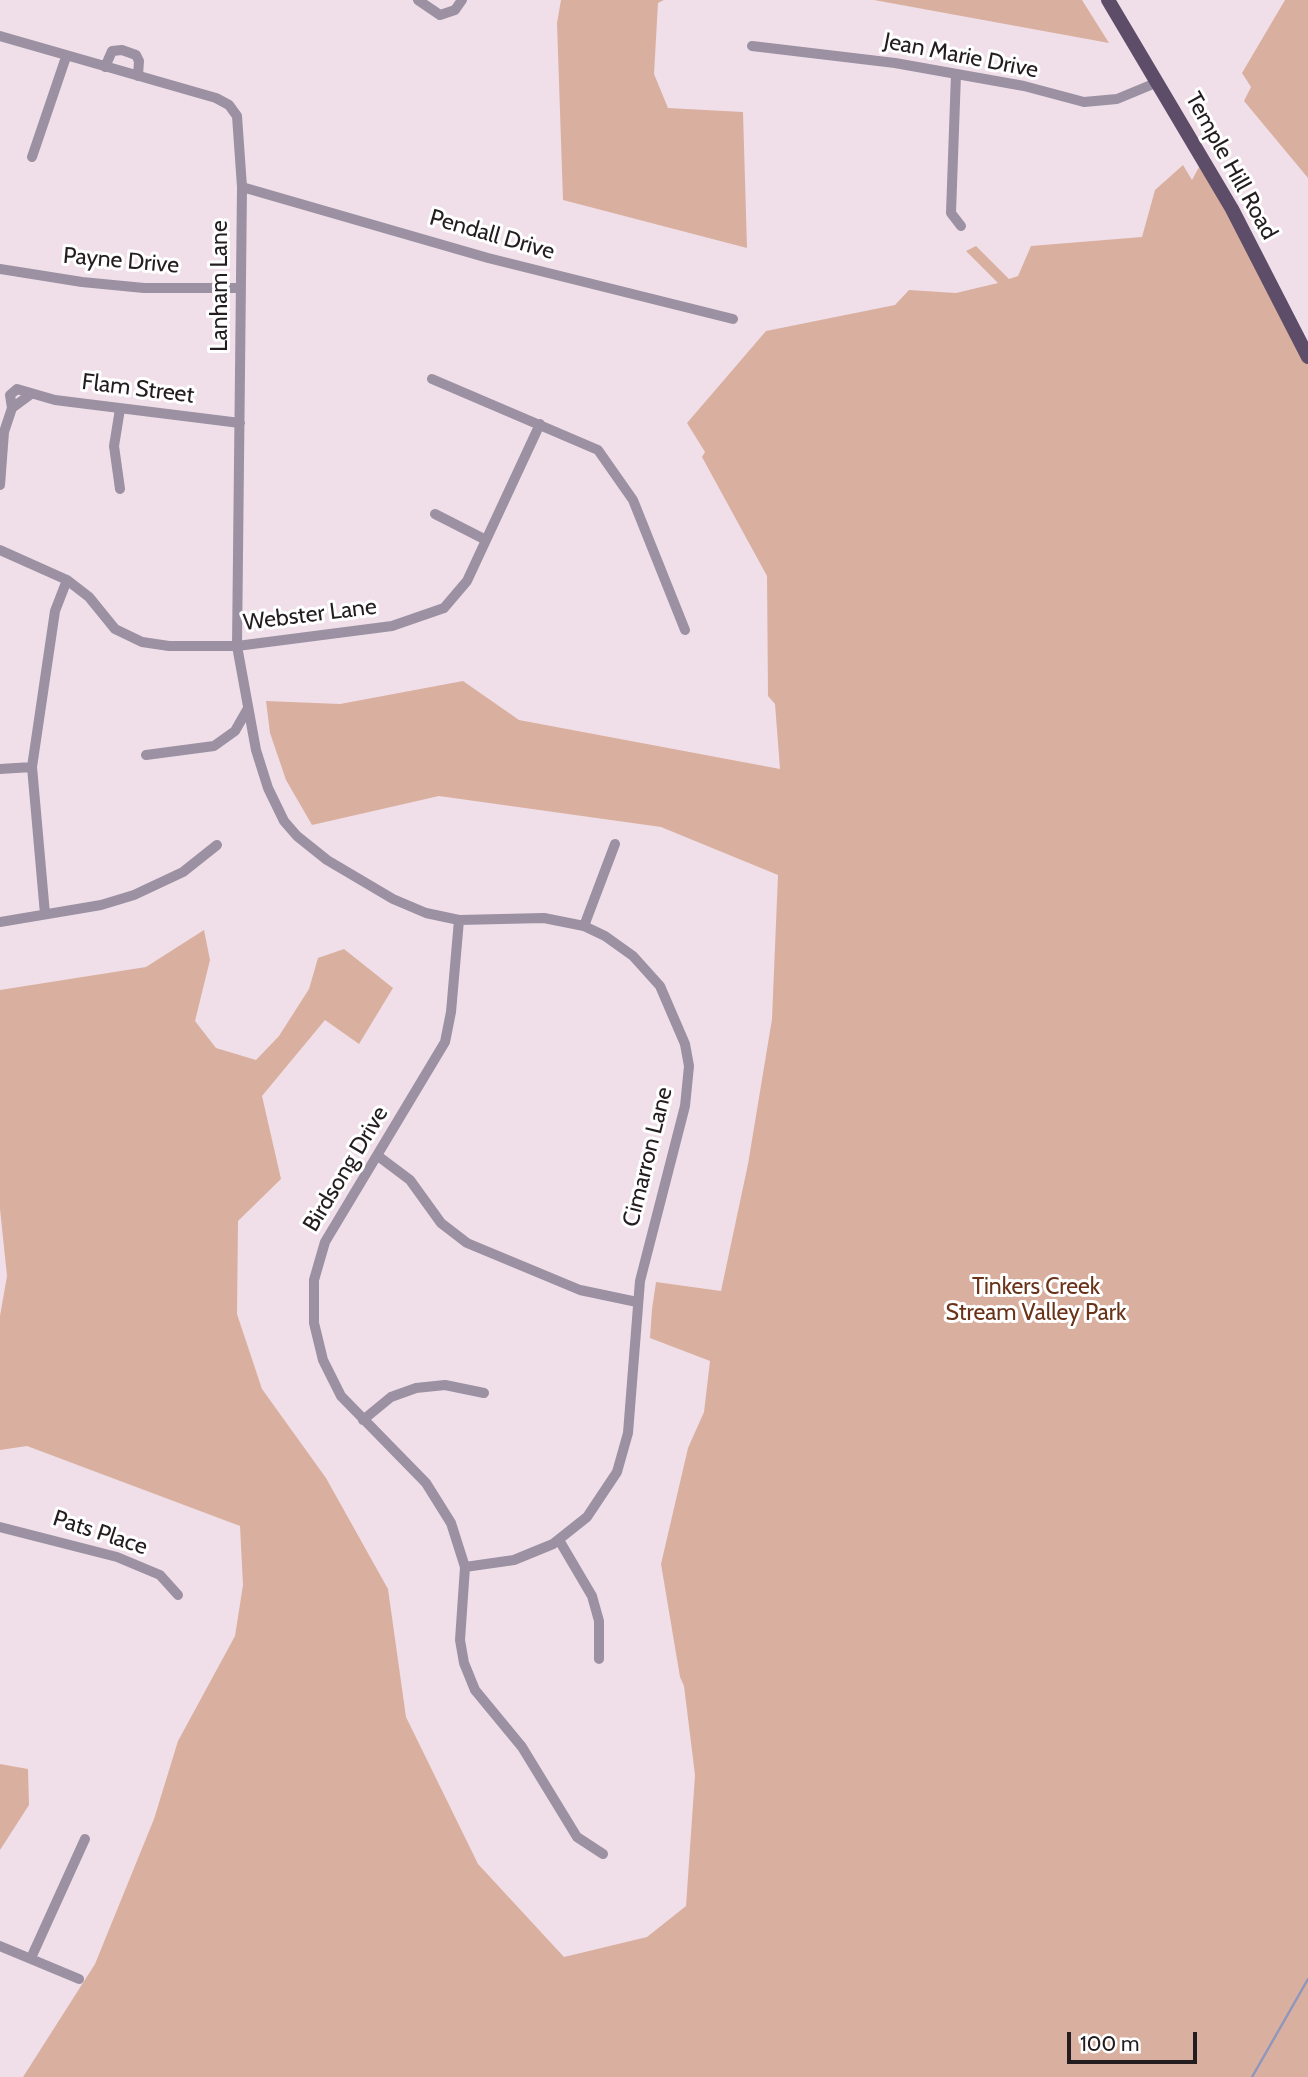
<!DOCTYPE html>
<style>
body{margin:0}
#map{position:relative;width:1308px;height:2077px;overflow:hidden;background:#f0dfe9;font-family:Cabin,sans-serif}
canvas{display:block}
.scale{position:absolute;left:1067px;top:2032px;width:130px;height:32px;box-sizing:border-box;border:4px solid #231d20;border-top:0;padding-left:9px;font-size:21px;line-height:24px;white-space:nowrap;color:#231d20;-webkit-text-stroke:5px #fff;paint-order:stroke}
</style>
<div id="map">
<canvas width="1308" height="2077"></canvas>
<div class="scale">100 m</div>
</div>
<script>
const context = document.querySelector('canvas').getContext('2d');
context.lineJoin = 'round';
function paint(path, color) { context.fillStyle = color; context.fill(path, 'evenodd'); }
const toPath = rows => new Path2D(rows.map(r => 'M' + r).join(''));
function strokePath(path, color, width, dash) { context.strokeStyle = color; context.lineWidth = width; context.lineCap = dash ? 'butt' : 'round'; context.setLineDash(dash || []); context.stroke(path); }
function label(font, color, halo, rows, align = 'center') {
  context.font = font + ' Cabin,sans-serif'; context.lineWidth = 6; context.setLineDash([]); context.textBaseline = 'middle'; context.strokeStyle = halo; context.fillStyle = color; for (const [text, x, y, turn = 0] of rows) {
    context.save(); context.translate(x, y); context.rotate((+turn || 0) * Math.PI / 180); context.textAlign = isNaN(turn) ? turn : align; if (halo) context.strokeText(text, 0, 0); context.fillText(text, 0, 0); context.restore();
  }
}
paint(toPath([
 [561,0,664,0,658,3,654,74,668,108,743,112,747,248,563,200,557,23],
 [874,0,1082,0,1109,43],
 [1285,0,1308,0,1308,178,1244,101,1251,87,1242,73],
 [1183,165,1192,180,1199,167,1223,202,1308,362,1308,2077,23,2077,95,1964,154,1819,178,1741,235,1636,243,1585,240,1526,27,1446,0,1450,0,1316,7,1276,0,1209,0,990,146,967,204,930,210,960,195,1021,216,1048,256,1060,279,1036,309,989,318,958,344,949,393,988,359,1044,325,1020,262,1096,281,1179,238,1221,237,1314,262,1389,326,1478,388,1589,406,1717,478,1864,564,1957,647,1937,686,1906,695,1775,684,1686,680,1677,661,1564,688,1448,704,1412,710,1361,650,1338,652,1309,656,1282,721,1291,748,1164,772,1019,778,875,661,827,439,796,312,825,286,780,270,733,266,701,340,704,463,681,519,720,780,769,775,704,768,696,767,576,702,457,705,452,687,423,766,331,895,305,909,290,956,293,998,283,966,251,976,246,1009,279,1018,276,1031,246,1142,237,1155,190],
 [0,1764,28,1769,29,1805,0,1850]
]), '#d9b09f');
strokePath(toPath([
 [1252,2077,1308,1979]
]), '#9196bd', 2.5);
strokePath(toPath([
 [418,0,440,15,455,10,462,0],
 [0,36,216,98,229,105,237,116,242,187,237,646,256,750,268,788,284,821,297,836,327,860,393,899,426,913,459,920,544,918,584,926,605,936,633,956,660,986,685,1044,689,1066,685,1106,640,1281,628,1433,617,1472,587,1517,553,1544,514,1560,465,1567],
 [752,46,895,63,1024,86,1084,102,1117,99,1158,82],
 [105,67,112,51,122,50,136,55,139,61,138,76],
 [956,74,951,213,961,226],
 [32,157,66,57],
 [242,187,488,258,733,319],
 [0,269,82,282,144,288,240,288],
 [432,379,598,450,633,500,685,630],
 [12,408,10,395,17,389,55,400,240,423],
 [120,409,114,446,120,489],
 [0,485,4,432,12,408,31,394],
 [435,514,486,540],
 [0,550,67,580,89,597,115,629,142,642,169,646,237,646,392,626,444,608,467,581,540,424],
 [146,755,214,746,235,731,247,710],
 [0,769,32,767],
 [45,914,32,767,55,611,67,580],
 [459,920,451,1012,445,1042,325,1242,314,1280,314,1323,323,1360,341,1396,426,1483,451,1523,465,1567,460,1640,464,1663,475,1690,522,1747,577,1837,603,1854],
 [0,922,101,905,134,895,183,872,217,845],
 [584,926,615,844],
 [378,1156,410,1180,441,1223,467,1243,580,1290,637,1302],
 [363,1420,391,1397,416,1388,445,1385,484,1393],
 [0,1527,117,1557,160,1575,178,1595],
 [559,1540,592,1596,599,1621,599,1659],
 [0,1946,79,1979],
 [31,1958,85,1839]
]), '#9b91a2', 10);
strokePath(toPath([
 [1108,0,1232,209,1308,357]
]), '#5e4d69', 14);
label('23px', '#231d20', '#fff', [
 ["Jean Marie Drive",961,56,11],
 ["Temple Hill Road",1231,166,61],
 ["Pendall Drive",492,235,16],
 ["Payne Drive",121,261,5],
 ["Lanham Lane",220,286,-90],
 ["Flam Street",138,389,7],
 ["Webster Lane",310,615,-7],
 ["Cimarron Lane",648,1157,-76],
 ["Birdsong Drive",346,1169,-59],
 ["Pats Place",100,1533,18]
]);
label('23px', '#6a3319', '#fff', [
 ["Tinkers Creek",1036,1287],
 ["Stream Valley Park",1036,1313]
]);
</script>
